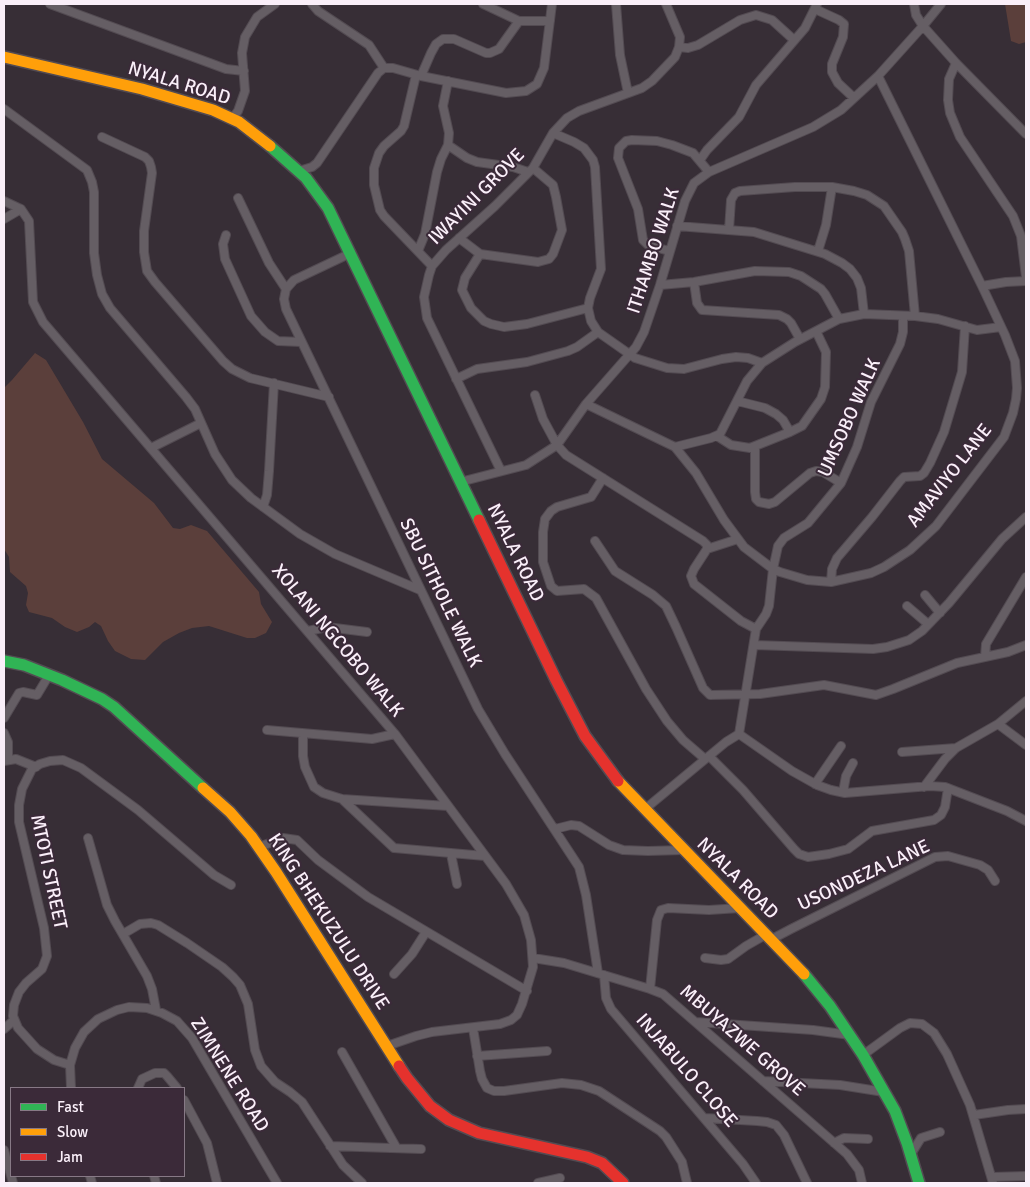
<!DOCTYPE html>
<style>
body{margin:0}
#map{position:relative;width:1030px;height:1187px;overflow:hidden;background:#372e36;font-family:Signika,sans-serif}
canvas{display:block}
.frame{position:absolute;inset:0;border:5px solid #faeff9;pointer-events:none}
.legend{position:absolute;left:10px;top:1087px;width:175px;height:90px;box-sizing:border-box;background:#3b2a39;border:1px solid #877986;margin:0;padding:6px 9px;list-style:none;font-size:15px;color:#faeff9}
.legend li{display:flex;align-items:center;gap:10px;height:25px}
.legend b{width:25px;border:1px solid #877986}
</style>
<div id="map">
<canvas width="1030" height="1187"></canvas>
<div class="frame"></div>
<ul class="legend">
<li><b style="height:6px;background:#30b455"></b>Fast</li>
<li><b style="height:6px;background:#ff9f0a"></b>Slow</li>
<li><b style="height:6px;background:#e5322d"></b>Jam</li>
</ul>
</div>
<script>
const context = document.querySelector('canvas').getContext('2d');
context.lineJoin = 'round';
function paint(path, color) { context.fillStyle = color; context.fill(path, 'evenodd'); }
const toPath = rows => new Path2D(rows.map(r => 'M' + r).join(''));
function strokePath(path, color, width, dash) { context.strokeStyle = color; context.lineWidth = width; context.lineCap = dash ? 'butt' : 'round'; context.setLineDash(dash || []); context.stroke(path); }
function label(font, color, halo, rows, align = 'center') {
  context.font = font + ' Signika,sans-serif'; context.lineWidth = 4; context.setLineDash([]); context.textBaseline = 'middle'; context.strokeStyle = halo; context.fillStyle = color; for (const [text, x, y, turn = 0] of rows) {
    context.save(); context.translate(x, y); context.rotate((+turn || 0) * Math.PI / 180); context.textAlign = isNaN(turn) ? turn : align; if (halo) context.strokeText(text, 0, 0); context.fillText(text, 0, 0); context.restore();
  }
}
paint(toPath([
 [1005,4,1026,4,1026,42,1019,44,1011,41],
 [35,353,46,360,83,422,102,459,154,503,173,528,180,529,191,525,207,531,259,592,261,604,272,622,266,633,255,638,247,638,209,626,192,628,179,633,163,642,145,660,131,659,115,651,108,641,101,626,95,622,89,627,77,632,65,627,52,618,29,612,26,605,28,593,26,586,10,572,9,557,4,549,4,388,12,380]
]), '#5b3f3b');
const street = toPath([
 [50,4,226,69,244,71],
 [312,4,318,11,369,45,384,68],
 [483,4,519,21,550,21],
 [616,4,620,55,628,93],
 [914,4,916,15,923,26,956,63,1026,134],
 [815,9,839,20,844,24,843,37,832,64,832,72,838,83,854,98],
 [679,47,688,48,698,45,740,20,756,15,772,20,794,40],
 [956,63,949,79,948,100,950,113,960,137,1013,216,1021,236,1026,277],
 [384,68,393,68,421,76,506,93,526,91,537,84,544,68,552,4],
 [416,75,404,126,401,131,384,146,379,153,374,168,374,185,380,210,384,216,432,266],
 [421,76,431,53,436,44,443,39,454,39,486,53,490,53,499,49,519,21],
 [4,109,87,170,92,182,94,192,94,253,97,275,102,294,110,308,186,397,195,409,215,454,232,480,251,498,300,534,335,554,420,590],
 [232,119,238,111,245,91,242,53,245,37,257,17,275,4],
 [553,133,574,142,584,148,593,160,595,167,601,269,590,298,588,308,591,321,598,332,635,358,667,368,684,369,722,359,736,357,748,358,762,363],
 [102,137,145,157,149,161,151,167,152,173,144,231,144,252,147,271,155,282,223,361,232,369,250,378,329,397],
 [448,145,467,158,477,162,513,167,528,172],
 [700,160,707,150,739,117,756,85,805,28,817,4],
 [299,171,312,167,317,163,378,73,384,68],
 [238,198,269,263,286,289],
 [4,201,21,209,29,221,33,302,43,322,395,734,506,884,524,915,531,940,533,967,522,1004,517,1015,511,1020,500,1024,432,1032,416,1036,387,1046],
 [4,219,21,209],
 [677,226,754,232,825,254,842,263,850,269,857,278,861,288,864,314],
 [729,230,731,200,735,193,740,191,795,187,832,187,854,191,867,195,884,206,902,232,905,239,909,251,915,316],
 [226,235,223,244,225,259,251,316,265,332,278,341,301,342],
 [459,238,480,254,538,262,549,259,553,254,562,230,556,197,553,185,533,168],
 [418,251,425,234,437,172,441,159,448,145,449,133,443,106,448,81],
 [669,251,648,245,643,240,638,209,618,158,619,148,626,141,632,140,657,141,672,145,693,153,709,172],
 [818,251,826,225,832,187],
 [351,253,294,280,286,289,284,299,286,309,478,709,505,754,579,867,586,895,598,973],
 [480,254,465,278,462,290,471,308,484,321,491,324,504,327,527,324,588,308],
 [694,282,697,303,702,310,779,315,787,319,791,323,800,339],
 [660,285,694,282,755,271,789,272,801,276,821,289,825,294,839,319],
 [982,286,1006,282,1026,281],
 [456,379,477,369,527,362,568,351,577,347,598,332],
 [535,395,543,419,557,445,566,455,703,541,707,545,707,549,694,569,691,576,694,584,741,621,756,629],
 [737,401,765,408,776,414,783,420,790,432],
 [586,404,675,447,696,473,724,520,744,547,773,569,780,572,807,580,831,582,871,573,884,567,910,550,936,526,1004,437,1013,413,1016,399,1017,388,1015,361,1005,335,982,286,878,76],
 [717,436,731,445,750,448,790,432,802,426,821,399,825,387,826,352,816,331],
 [675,447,711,438,720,434,747,381,762,363,795,342,839,319,864,314,915,316,938,319,977,330,1001,327],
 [755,447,755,492,756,499,759,502,769,504,775,502,810,473,816,471,823,472,841,483],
 [151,448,201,423],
 [501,471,427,318,424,297,429,275,432,266,446,250,495,206,533,168,553,133,567,118,579,111,642,88,652,81,675,57,679,47,680,37,666,4],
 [603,478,591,497,557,507,551,511,545,519,543,532,543,562,551,586,557,591,584,589,596,598,646,689,667,721,683,740,705,759],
 [460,482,526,465,557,445,586,404,636,347,644,332,660,285,685,201,694,183,709,172,813,127,841,110,878,76,923,26,941,4],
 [263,507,267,495,269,471,274,383],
 [595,541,615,571,653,595,666,606,676,627,703,688,710,695,760,694,824,685,876,695,893,689,957,663,1008,652,1026,645],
 [707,549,738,539],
 [831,582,832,569,837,558,872,517,900,481,904,477,920,476,924,473,930,463,944,432,962,372,965,326],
 [925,595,940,613],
 [907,606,928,624],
 [308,631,327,627,367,632],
 [754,645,873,649,887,647,909,640,922,631,949,603,1002,539,1026,517],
 [985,657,986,644,1026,577],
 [4,718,19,693,23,692,37,695,49,675],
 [998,724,1026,745],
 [267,730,372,739,395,734],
 [4,733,8,742,8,759],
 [303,734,303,756,305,767,314,787,323,793,342,799,448,806],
 [739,734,756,629,766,614,769,606,773,569,778,546,784,538,808,523,841,483,857,447,871,402,900,344,903,332,903,316],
 [739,734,792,771,817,785,831,790,845,793,930,786,945,787,1007,811,1026,821],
 [902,752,956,748],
 [709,756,743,790,794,849,799,854,808,857,829,854,848,849,872,831,934,820,941,815,945,807,948,788],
 [4,761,16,759,36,767],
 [815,784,841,746],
 [924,787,945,759,956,748,998,724,1026,701],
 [843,792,846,776,853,763],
 [342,799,394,848,485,856],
 [645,809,726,742,739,734],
 [555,829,571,825,579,826,609,845,623,850,648,851,683,850],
 [88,838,107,905,115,921,147,976,152,989,156,1010],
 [259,847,283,838,297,840,318,860,368,897,527,991],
 [451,854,457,884],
 [123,934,140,924,151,923,158,925,187,943,222,967,233,977,240,985,248,1004,255,1050,261,1066,275,1082,290,1092,302,1102,343,1165,362,1183],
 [772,939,791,929,935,857,948,856,980,865,988,870,995,881],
 [533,958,564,963,650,989,663,994,847,1154,859,1170,862,1183],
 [705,958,721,960,728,959,746,946,767,934],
 [394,974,412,954,426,932],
 [604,975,606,998,611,1009,743,1164,756,1183],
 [650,989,657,920,661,910,668,908,709,910,740,908],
 [696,1022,813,1030,850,1035],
 [473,1028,480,1071,482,1079,487,1088,494,1091,504,1091,562,1083,581,1085,599,1091,660,1131,666,1137,682,1162,687,1183],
 [4,1029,14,1020],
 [342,1052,396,1147],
 [863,1055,900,1028,910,1023,922,1024,934,1033,947,1054,970,1105,993,1183],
 [477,1056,547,1051],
 [70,1065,54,1060,37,1049,18,1028,13,1016,14,1005,19,992,26,983,42,969,47,956,44,928,19,822,19,805,22,789,32,769,40,764,50,761,63,760,81,768,138,810,214,875,231,885],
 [763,1081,840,1085,884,1092],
 [71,1088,70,1065,75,1048,84,1032,98,1019,117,1010,129,1007,147,1008,162,1013,177,1021,192,1038,277,1183],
 [138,1088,142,1079,155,1073,164,1073,167,1076,177,1088],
 [184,1100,207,1143,217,1183],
 [974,1115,1008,1110,1026,1109],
 [705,1118,757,1121,767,1122,776,1125,784,1135,807,1183],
 [834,1143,844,1138,868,1139],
 [330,1146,421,1149],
 [4,1150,13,1183],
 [911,1154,921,1138,940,1132],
 [90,1176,92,1183],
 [154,1176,156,1183],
 [992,1177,1026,1176],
 [538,1183,560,1178]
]);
const fast = toPath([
 [270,146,306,178,328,208,479,520],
 [4,661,24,665,62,680,102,699,114,707,203,788],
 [804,974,830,1006,863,1055,895,1111,907,1143,919,1183]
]);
const slow = toPath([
 [4,57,142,89,213,110,239,122,270,146],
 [618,781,804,974],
 [203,788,230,812,251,836,276,872,399,1066]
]);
const jam = toPath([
 [479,520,556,680,585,736,618,781],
 [399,1066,407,1078,430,1106,449,1120,479,1133,587,1157,602,1163,623,1183]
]);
strokePath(street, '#534b52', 10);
strokePath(fast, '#534b52', 14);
strokePath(slow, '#534b52', 14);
strokePath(jam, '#534b52', 14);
strokePath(street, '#655e64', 8);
strokePath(fast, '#30b455', 11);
strokePath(slow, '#ff9f0a', 11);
strokePath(jam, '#e5322d', 11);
label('19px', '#faeff9', '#3b2a39', [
 ["NYALA ROAD",179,84,17],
 ["IWAYINI GROVE",477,197,-45],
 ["ITHAMBO WALK",654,251,-72],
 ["UMSOBO WALK",850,418,-66],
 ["AMAVIYO LANE",950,476,-52],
 ["NYALA ROAD",515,553,64],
 ["SBU SITHOLE WALK",440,593,64],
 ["XOLANI NGCOBO WALK",337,641,50],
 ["MTOTI STREET",48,872,78],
 ["USONDEZA LANE",864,876,-25],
 ["NYALA ROAD",737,879,45],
 ["KING BHEKUZULU DRIVE",328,922,57],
 ["MBUYAZWE GROVE",742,1041,41],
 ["INJABULO CLOSE",686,1071,49],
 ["ZIMNENE ROAD",229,1075,58]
]);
</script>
